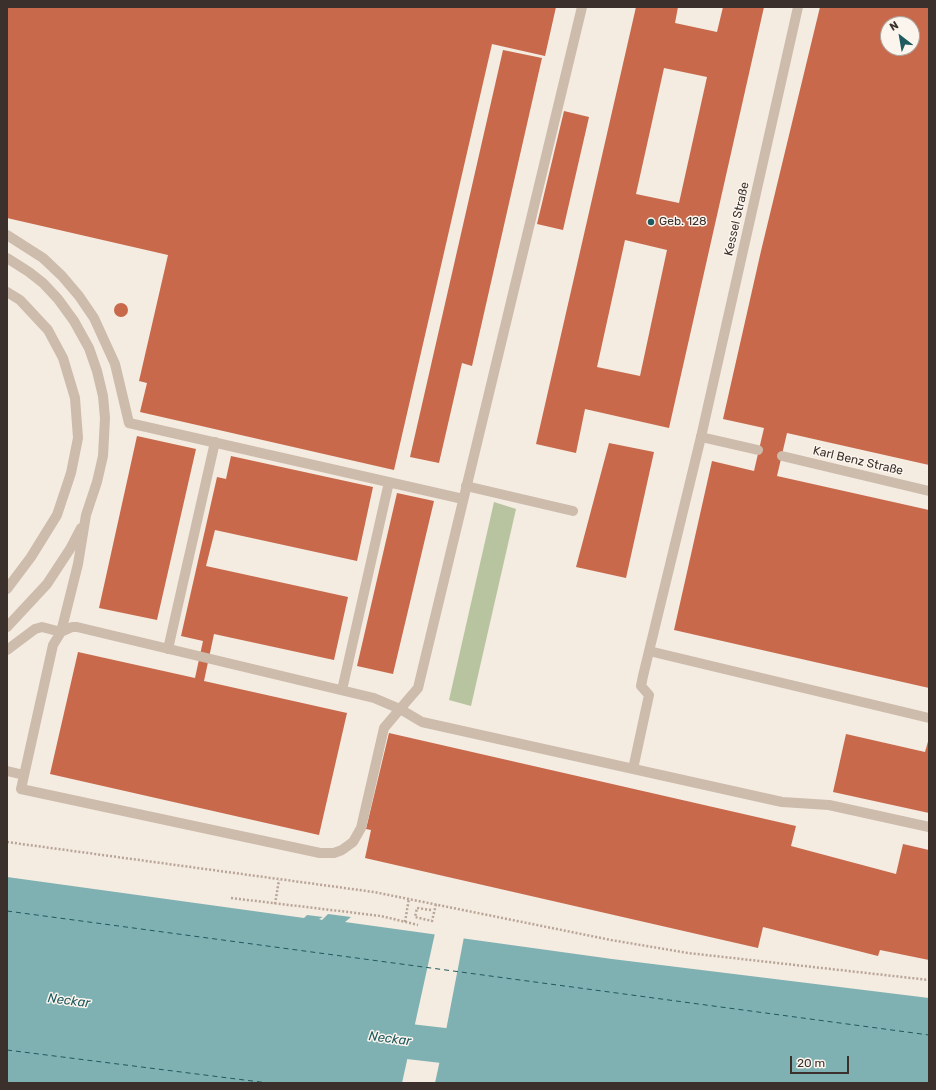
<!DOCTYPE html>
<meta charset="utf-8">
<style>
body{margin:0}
#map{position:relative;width:936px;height:1090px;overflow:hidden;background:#f4ebe1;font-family:Rubik,sans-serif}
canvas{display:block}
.frame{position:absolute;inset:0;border:8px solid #3b302b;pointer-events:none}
.north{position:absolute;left:880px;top:16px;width:40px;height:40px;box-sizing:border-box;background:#fbf5ee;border:1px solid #aea6a0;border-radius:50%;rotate:329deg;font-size:11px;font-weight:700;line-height:16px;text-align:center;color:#3b302b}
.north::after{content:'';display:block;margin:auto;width:14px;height:18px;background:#1f5a5e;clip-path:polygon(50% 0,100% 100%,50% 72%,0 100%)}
.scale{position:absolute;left:790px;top:1056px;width:59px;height:18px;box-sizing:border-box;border:2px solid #3b302b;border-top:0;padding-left:5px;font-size:12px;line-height:14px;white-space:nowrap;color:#3b302b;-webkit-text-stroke:3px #fbf5ee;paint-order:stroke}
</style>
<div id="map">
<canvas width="936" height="1090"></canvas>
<div class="frame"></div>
<div class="north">N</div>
<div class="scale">20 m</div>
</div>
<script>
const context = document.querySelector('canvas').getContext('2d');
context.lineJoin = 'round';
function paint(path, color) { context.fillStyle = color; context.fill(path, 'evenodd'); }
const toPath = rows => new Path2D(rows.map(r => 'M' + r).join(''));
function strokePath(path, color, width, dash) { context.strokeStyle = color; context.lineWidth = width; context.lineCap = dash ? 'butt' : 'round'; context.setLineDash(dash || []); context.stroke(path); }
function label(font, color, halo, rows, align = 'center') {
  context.font = font + ' Rubik,sans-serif'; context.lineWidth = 3; context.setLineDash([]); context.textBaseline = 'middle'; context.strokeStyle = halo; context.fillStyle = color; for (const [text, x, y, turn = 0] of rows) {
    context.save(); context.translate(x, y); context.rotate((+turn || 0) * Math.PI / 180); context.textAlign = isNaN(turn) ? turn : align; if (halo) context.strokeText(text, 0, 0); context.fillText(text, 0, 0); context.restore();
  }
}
paint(toPath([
 [494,502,516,509,471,706,449,700]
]), '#b8c4a0');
paint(toPath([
 [7,877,304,918,307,915,323,917,319,919,322,920,328,914,351,917,345,922,612,959,929,998,929,1083,7,1083],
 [415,1032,438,1037,444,1045,435,1052,411,1047,409,1044,411,1034]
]), '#7fb0b2');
paint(toPath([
 [435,933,464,937,443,1046,435,1083,402,1083],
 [415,1034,437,1039,441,1045,434,1050,412,1045,413,1035]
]), '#f4ebe1');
strokePath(toPath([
 [361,1036,491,1051]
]), '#7fb0b2', 35);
strokePath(toPath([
 [7,911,929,1035],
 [7,1050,268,1083]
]), '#1f5a5e', 1, [5, 4]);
paint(toPath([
 [7,7,556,7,545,56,492,44,394,470,140,412,147,383,139,381,168,255,7,218],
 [636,7,678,7,675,23,717,32,723,7,764,7,669,428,585,409,576,453,536,444],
 [664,68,707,77,679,203,636,194],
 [625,240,667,250,640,376,597,367],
 [820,7,929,7,929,465,787,433,777,476,929,510,929,688,674,630,712,461,754,471,764,428,723,419,761,251],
 [888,24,912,24,912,48,888,48],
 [503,50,542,58,472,366,462,363,439,463,410,457],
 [564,111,589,117,563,230,537,224],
 '114 310a7 7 0 1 1 14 0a7 7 0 1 1-14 0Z',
 [137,436,196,449,157,620,99,608],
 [609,443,654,452,626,578,576,567],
 [231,456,373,487,357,561,215,530,206,566,348,597,334,660,214,634,204,681,347,713,319,835,50,774,78,652,195,678,203,641,181,636,217,477,226,479],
 [397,493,434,501,393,674,357,666],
 [389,733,796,826,791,846,896,874,903,844,929,850,929,960,880,950,878,956,763,927,758,948,365,858,371,830,366,829],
 [846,734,925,752,929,738,929,813,833,792]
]), '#c8694b');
strokePath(toPath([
 [7,842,374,892,611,940,688,953,929,980],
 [231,898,381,916,418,925],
 [275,904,279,880],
 [431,910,417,908,415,917,432,921,436,904],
 [405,922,409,898]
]), '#b9a596', 2.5, [2, 2]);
strokePath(toPath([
 [7,235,43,258,62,276,79,296,94,318,115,364,129,423,463,499],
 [7,258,29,272,43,283,58,299,74,321,89,348,97,371,103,396,105,418,103,456,97,482,86,515,78,564,61,632],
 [782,456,929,491],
 [466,486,573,511],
 [7,627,47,584,70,549,81,528],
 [168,649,215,442],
 [7,650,35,629,42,627,61,632],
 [649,651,929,718],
 [342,690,389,482],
 [400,709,384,728,361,828,353,842,342,850,334,853,320,853,21,789,53,645,61,632,72,627,77,627,374,698,400,709,422,722,782,802,829,805,929,827],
 [633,769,649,695,641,686,643,676,701,437,758,450],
 [7,771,24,775]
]), '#cdbbac', 10);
strokePath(toPath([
 [7,292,20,300,48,330,63,358,75,398,78,438,71,473,57,515,31,557,7,589],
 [701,437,798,7],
 [400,709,418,688,582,7]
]), '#cdbbac', 10);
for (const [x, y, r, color] of [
 [651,222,4,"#1f5a5e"]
]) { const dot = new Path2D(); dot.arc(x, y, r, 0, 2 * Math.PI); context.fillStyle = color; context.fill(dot); strokePath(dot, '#fbf5ee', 1.5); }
label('12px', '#3b302b', '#fbf5ee', [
 ["Kessel Straße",737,219,-77],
 ["Karl Benz Straße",858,461,13]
]);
label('12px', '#3b302b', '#fbf5ee', [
 ["Geb. 128",659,222]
], 'left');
label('italic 13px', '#1f5a5e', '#fbf5ee', [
 ["Neckar",69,1001,7],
 ["Neckar",390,1039,7]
]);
</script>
